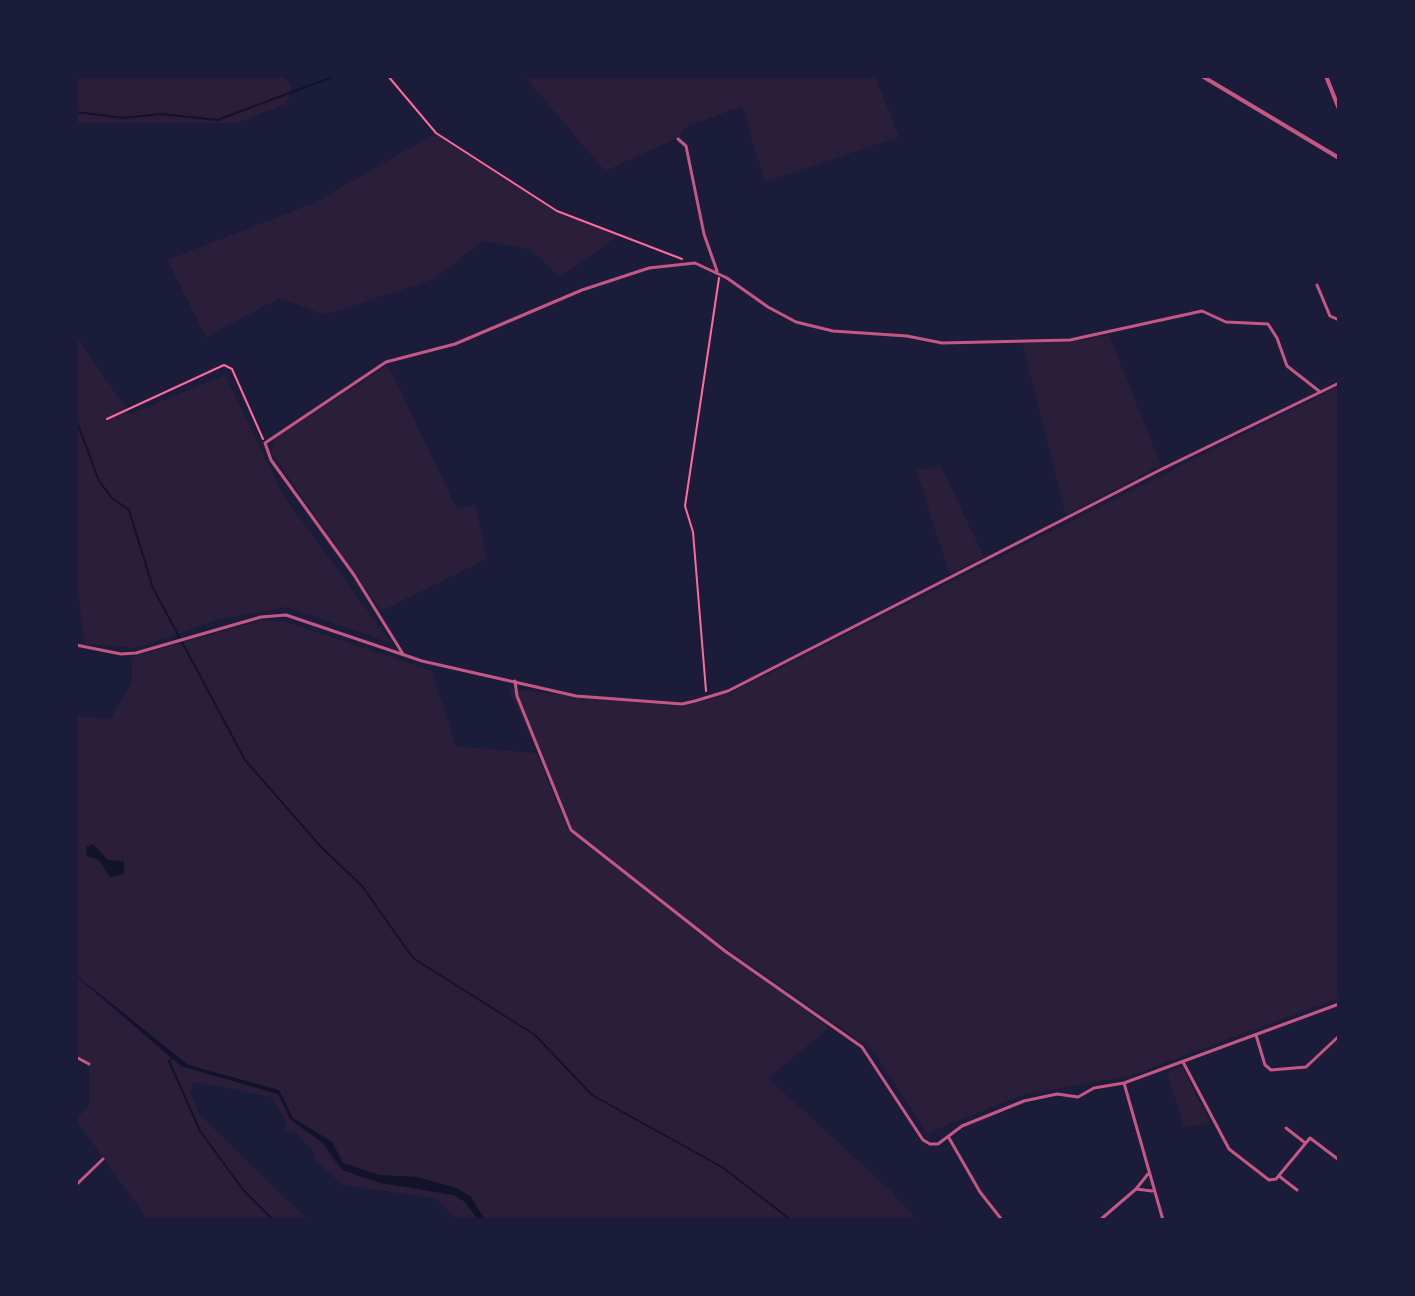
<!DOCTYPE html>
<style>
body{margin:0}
#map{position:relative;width:1415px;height:1296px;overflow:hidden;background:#1b1b3a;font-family:"Public Sans",sans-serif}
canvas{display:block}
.frame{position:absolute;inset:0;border:78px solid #1b1b3a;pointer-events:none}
</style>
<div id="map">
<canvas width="1415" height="1296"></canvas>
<div class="frame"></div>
</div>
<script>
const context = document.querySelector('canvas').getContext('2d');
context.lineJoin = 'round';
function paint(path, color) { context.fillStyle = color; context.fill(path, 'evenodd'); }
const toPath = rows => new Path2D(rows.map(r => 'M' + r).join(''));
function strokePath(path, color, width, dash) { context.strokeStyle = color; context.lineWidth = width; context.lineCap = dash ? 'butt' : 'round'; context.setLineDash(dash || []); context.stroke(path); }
paint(toPath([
 [76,76,284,76,292,89,286,104,237,123,76,123],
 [524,76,875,76,899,137,765,182,742,106,684,128,680,137,605,171],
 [436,133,557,211,619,235,560,277,530,249,483,241,434,279,325,315,280,298,206,337,167,260,314,203],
 [1109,335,1161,465,1066,515,1022,343,1071,342],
 [76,336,130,414,225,375,283,495,391,643,286,607,216,620,137,648,85,644,76,579],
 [388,365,457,509,475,505,487,559,381,611,271,452,274,439],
 [1339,386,1339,998,1129,1076,1022,1095,927,1133,873,1050,714,940,573,830,509,689,682,707,729,694],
 [941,466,984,557,950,574,916,470],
 [259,621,284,621,432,671,456,746,536,753,569,832,829,1028,768,1078,892,1192,917,1220,485,1220,471,1197,456,1188,417,1177,379,1175,343,1163,332,1142,293,1118,279,1090,188,1065,76,975,76,707,79,717,111,718,132,682,132,657],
 [76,977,181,1066,278,1094,292,1121,323,1143,336,1164,360,1177,381,1183,454,1195,465,1202,478,1220,459,1220,437,1199,342,1185,316,1161,312,1150,297,1134,283,1130,287,1121,271,1097,194,1082,190,1092,200,1115,308,1220,148,1220,76,1120,89,1104,89,1065,76,1057],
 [1182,1066,1210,1124,1184,1127,1167,1072]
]), '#2a1e3b');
paint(toPath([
 [93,844,108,860,124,861,124,874,110,877,99,860,87,856,86,847],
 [76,975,188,1065,279,1090,293,1118,332,1142,343,1163,379,1175,417,1177,456,1188,471,1197,485,1220,478,1220,465,1202,454,1195,381,1183,343,1170,323,1143,290,1119,278,1094,181,1066]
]), '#12122b');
strokePath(toPath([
 [76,112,123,118,161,114,217,120,335,76],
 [76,419,99,481,112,498,129,510,153,588,245,760,321,847,362,886,413,958,535,1035,592,1095,722,1167,791,1220],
 [173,1057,169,1061,200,1131,244,1191,273,1220]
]), '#12122b', 2);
strokePath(toPath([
 [388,76,436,133,557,211,682,259],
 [107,419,224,365,232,369,263,439],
 [706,691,693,532,685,506,719,278]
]), '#ff6b9d', 2);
strokePath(toPath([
 [678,139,686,146,704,234,717,271],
 [1317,285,1330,316,1339,320],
 [76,645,121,654,136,653,261,617,286,615,422,661,576,696,682,704,695,701,728,691,1160,470,1339,383],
 [403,654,354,575,271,460,265,443,386,362,455,344,582,290,649,268,695,263,727,278,768,307,796,322,833,331,907,336,942,343,1070,340,1202,311,1226,322,1268,324,1277,338,1287,366,1319,391],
 [515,681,517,696,571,830,725,951,862,1047,923,1140,930,1144,938,1144,962,1126,1024,1101,1057,1094,1078,1097,1094,1088,1124,1083,1339,1004],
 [1256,1035,1265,1065,1271,1070,1306,1067,1339,1036],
 [76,1057,89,1064],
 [1183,1062,1229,1149,1269,1180,1276,1179,1310,1138,1339,1160],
 [1124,1083,1163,1220],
 [1286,1128,1304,1142],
 [949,1138,980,1192,1002,1220],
 [1279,1176,1297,1190],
 [76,1185,103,1159],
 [1136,1189,1152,1191],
 [1100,1220,1136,1189,1148,1174]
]), '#c65784', 3);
strokePath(toPath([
 [1202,76,1339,158],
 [1326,76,1339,109]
]), '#c65784', 4);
</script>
